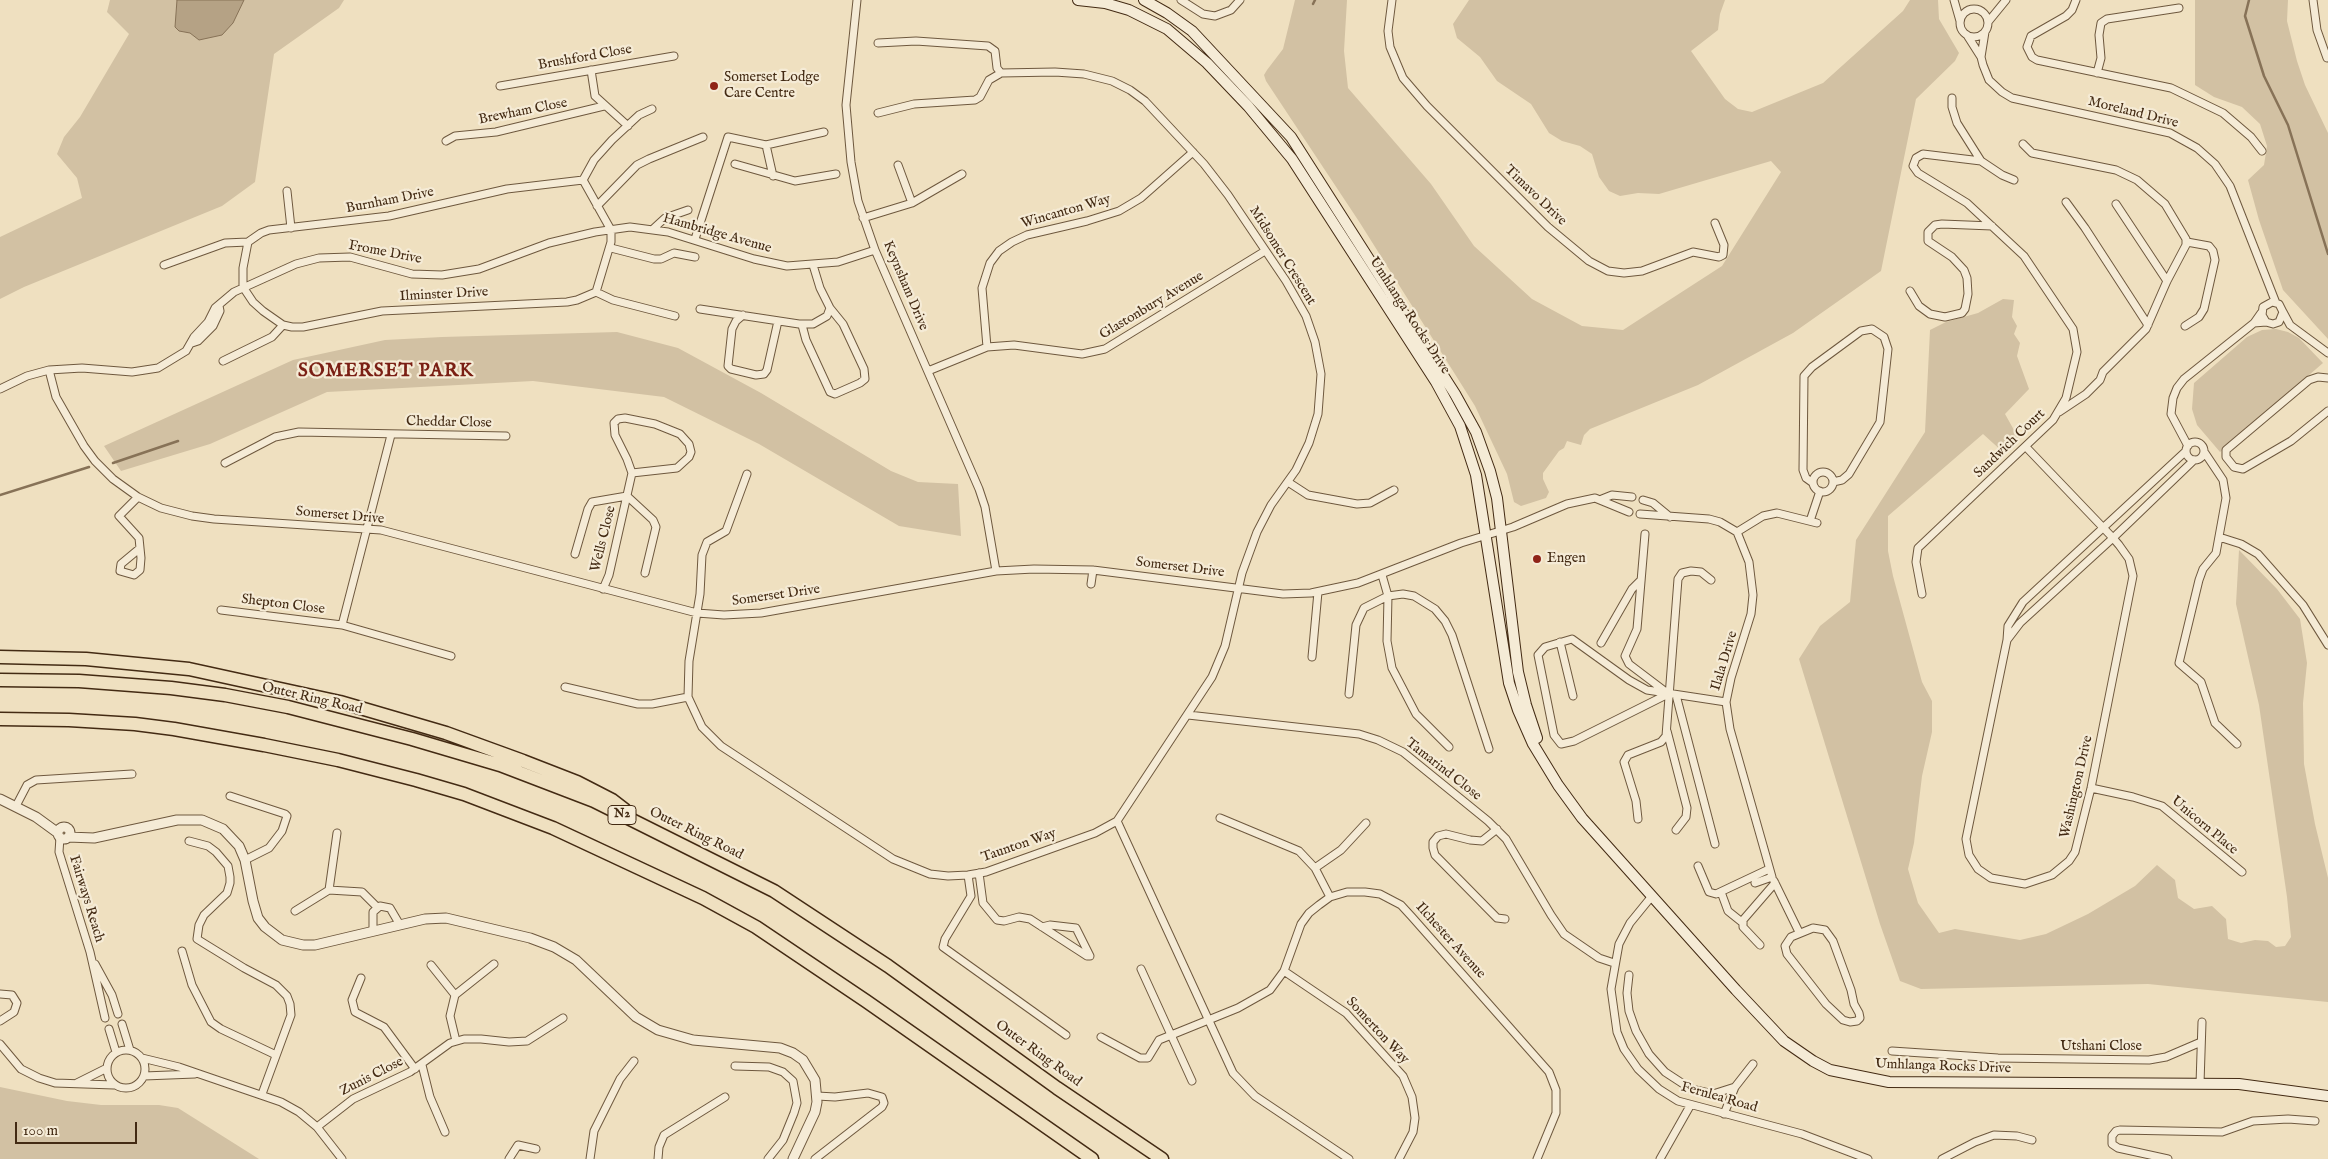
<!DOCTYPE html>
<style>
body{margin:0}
#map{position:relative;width:2328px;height:1159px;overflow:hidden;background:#efe0c0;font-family:"IM FELL English",serif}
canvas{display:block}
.scale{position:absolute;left:15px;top:1122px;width:122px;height:22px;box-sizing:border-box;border:2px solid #432a13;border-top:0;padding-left:6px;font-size:15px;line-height:18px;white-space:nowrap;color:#432a13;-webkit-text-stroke:4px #f5ebd6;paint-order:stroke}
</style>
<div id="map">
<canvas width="2328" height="1159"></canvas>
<div class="scale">100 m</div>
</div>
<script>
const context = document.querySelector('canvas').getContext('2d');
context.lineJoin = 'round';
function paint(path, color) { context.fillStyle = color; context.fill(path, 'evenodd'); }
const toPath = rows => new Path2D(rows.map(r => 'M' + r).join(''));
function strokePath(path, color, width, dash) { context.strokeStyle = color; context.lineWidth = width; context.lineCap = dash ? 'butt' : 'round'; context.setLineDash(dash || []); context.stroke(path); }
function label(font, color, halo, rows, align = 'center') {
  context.font = font + ' "IM FELL English",serif'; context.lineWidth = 4.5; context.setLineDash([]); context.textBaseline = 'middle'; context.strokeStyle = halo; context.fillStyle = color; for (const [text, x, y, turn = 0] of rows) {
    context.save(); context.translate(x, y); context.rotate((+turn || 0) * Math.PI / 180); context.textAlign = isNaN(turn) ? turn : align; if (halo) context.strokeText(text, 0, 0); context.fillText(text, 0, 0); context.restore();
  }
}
paint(toPath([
 [110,0,344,0,339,8,274,54,255,182,222,206,24,287,0,299,0,237,82,198,77,178,57,154,64,137,80,117,129,34,107,12],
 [1295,0,1347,0,1344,51,1348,88,1431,184,1474,246,1532,299,1582,326,1623,330,1722,266,1781,172,1771,161,1659,194,1638,193,1620,196,1609,191,1599,177,1592,154,1580,146,1562,141,1549,133,1531,104,1497,81,1480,57,1457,38,1453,24,1469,0,1725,0,1720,14,1718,30,1691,51,1725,99,1738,109,1752,112,1823,83,1903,11,1910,0,1938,0,1939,19,1959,53,1955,61,1916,99,1881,271,1793,333,1698,385,1590,429,1584,435,1581,445,1567,441,1564,448,1559,451,1543,473,1543,479,1549,492,1546,498,1521,506,1514,502,1507,474,1475,406,1360,223,1266,81,1264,75,1267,70,1283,49],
 [2195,0,2288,0,2287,21,2297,61,2305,85,2328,133,2328,339,2283,290,2259,220,2248,180,2264,165,2267,146,2260,124,2242,107,2214,97,2195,85],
 [2003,299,2014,300,2012,317,2017,326,2014,334,2020,343,2017,356,2029,389,2005,414,2019,439,2004,453,1983,434,1888,516,1888,551,1893,576,1922,682,1932,701,1932,732,1922,776,1914,843,1908,869,1918,903,1939,933,1955,929,2020,940,2046,934,2088,914,2135,886,2157,865,2175,880,2178,898,2194,909,2212,906,2226,919,2228,939,2241,943,2255,940,2268,941,2276,947,2285,946,2291,937,2287,897,2259,705,2236,604,2239,550,2277,589,2300,619,2307,663,2303,703,2304,764,2315,824,2328,878,2328,1002,2148,984,1921,989,1900,981,1880,924,1799,659,1820,626,1850,602,1856,540,1925,432,1930,330,1946,322,1978,313],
 [2276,329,2288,332,2299,338,2323,363,2220,452,2197,425,2192,409,2194,383,2247,337,2262,330],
 [617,332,678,348,761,393,891,471,918,482,958,484,961,536,899,526,759,444,664,397,533,381,327,392,210,444,121,471,104,446,293,360,385,340,442,337],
 [0,1087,67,1101,101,1105,159,1105,178,1108,259,1159,0,1159]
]), '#d2c1a3');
const water = toPath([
 [177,0,244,0,233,23,222,35,199,40,190,33,179,31,175,27,177,0]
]);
paint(water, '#b5a285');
strokePath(water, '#877257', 1);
strokePath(toPath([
 [2249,0,2245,16,2264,76,2288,125,2328,254],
 [1313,4,1315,0],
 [113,463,178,441],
 [0,495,89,467]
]), '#877257', 2.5);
const minor = toPath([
 [857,0,846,105,851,162,858,201,875,250,979,489,985,507,996,571],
 [1181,0,1203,14,1215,16,1231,10,1240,0],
 [1392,0,1388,31,1390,47,1403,78,1427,106,1548,227,1589,261,1608,271,1624,273,1642,271,1693,252,1719,257,1723,255,1724,245,1715,223],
 [1954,0,1960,21],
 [2076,0,2072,10,2066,16,2031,36,2027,47,2032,57,2037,60,2171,88,2223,113,2251,137,2262,151],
 [2313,0,2317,30,2327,58],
 '1960 23a14 14 0 1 1 28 0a14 14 0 1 1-28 0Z',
 [1988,22,2006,0],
 [1985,32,1981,57,1983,65,1989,80,2002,92,2012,98,2170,133,2197,148,2215,164,2230,186,2276,303],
 [1967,35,1981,57],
 [878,43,916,41,988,46,995,51,997,68,1001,73],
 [591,70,595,96,628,126],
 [2097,73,2101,58,2099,35,2101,23,2107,19,2179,8],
 [500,86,674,56],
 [1952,98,1952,107,1957,123,1981,161,2002,175,2014,180],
 [446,141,455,136,496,132,604,106],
 [2023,144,2032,153,2116,170,2137,180,2165,204,2186,239,2186,245,2167,281,2146,329,2103,372,2100,380,2086,394,2059,412],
 [766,145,773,176],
 [735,164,795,181,836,174],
 [898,165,912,203],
 [583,180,611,230,611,242,596,292,577,300,567,302,382,311,303,327,292,327,283,325,263,311,253,302,243,287,243,268,248,242,261,233,269,230,389,216,507,189,583,180],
 [583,180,594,160,612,140,639,115,652,109],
 [287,191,291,228],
 [2066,202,2085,228,2148,325],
 [2116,204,2167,281],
 [597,206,637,165,649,159,703,137],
 [863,218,912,203,962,174],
 [653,229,665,218,688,210],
 [695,239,728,137,766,145,824,132],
 [611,248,654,259,661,259,674,253,695,257],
 [164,265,225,243,248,242],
 [1910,291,1919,306,1930,314,1945,317,1962,313,1965,309,1968,294,1967,278,1964,270,1952,257,1928,241,1928,232,1935,225,1942,224,1992,226],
 [596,292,613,300,675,316],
 [700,309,799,324,813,324,827,316,830,308,820,288,813,265],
 [2283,312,2290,325,2328,353],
 [743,315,736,321,732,329,728,366,731,369,756,375,764,374,767,370,778,321],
 [2254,323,2266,322,2273,324,2279,322,2283,312,2279,304,2272,302,2263,307,2262,315,2266,322],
 [802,325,806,340,830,392,835,394,860,383,865,379,864,369,843,324,830,308],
 [2185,326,2199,317,2204,309,2215,260,2213,251,2209,246,2187,242],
 [192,343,198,341,213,326,220,311,219,306],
 [987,347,982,288,990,263,999,251,1012,242,1027,235,1087,221,1119,211,1141,198,1193,152],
 [223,361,272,337,283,325],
 [49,370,56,397,84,446,95,461,113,479,138,497,161,508,192,516,214,519,381,530,697,613,724,615,761,613,996,571,1034,569,1093,570,1283,594,1311,593,1358,583,1461,543,1513,527,1567,504,1595,498,1629,512],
 [928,371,987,347,1014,345,1082,354,1105,349,1265,251],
 [2328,378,2318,377,2309,380,2226,450,2226,457,2234,467,2243,469,2291,441,2328,411],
 [0,389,27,376,49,370,82,368,132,372,158,368,186,351,194,337,208,322,215,308,234,292,296,264,319,258,350,257,412,274,442,275,479,269,549,243,595,232,630,227,668,232,754,259,787,266,838,262,875,250],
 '2186 451a9 9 0 1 1 18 0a9 9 0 1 1-18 0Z',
 [2188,446,2171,414,2173,398,2177,388,2184,379,2254,323,2261,313],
 [2026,447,2113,538,2119,545,2129,559,2133,576,2091,788,2075,852,2069,861,2052,875,2025,884,1991,878,1978,869,1969,855,1966,839,2007,640,2020,623,2113,538,2194,460],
 [2205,453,2223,480,2226,498,2216,553,2203,569,2199,580,2179,663,2201,682,2215,723,2237,744],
 [225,463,275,437,299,432,506,436],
 '1813 482a10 10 0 1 1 20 0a10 10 0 1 1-20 0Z',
 [747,474,726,531,707,542,702,555,700,594,689,661,688,697,702,727,721,746,893,859,930,874,948,876,968,875,986,872,1095,833,1117,821,1212,677,1225,646,1242,573,1257,532,1271,505,1296,470,1309,443,1318,414,1321,374,1315,342,1306,316,1286,281,1228,195,1204,164,1145,101,1130,90,1112,81,1084,74,1055,72,1001,73,989,80,980,97,975,100,914,104,878,113],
 [1288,482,1308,495,1357,504,1370,503,1394,490],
 [1813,483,1806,478,1803,470,1804,376,1812,367,1861,331,1872,329,1884,337,1888,349,1880,422,1849,474,1842,480,1833,482],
 [627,496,653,520,656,527,645,573],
 [138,497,119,516,139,538,141,558,140,570,134,575,120,571,121,564,139,549],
 [1602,499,1612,495,1632,497],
 [1643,500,1653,503,1670,517],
 [1640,514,1709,519,1720,522,1737,532,1749,562,1753,595,1751,614,1731,678,1726,702,1730,729,1772,877,1755,883],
 [1810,521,1820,491],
 [1737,532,1763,516,1777,513,1817,523],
 [1645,534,1637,629,1625,656,1629,664,1666,692],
 [2219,537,2241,544,2258,554,2303,605,2328,645],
 [575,554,588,509,592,502,627,496],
 [1091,584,1093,570],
 [603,589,609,575,632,473,627,459,615,435,614,423,618,419,625,418,655,424,680,434,689,444,691,452,689,457,677,468,632,473],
 [1922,594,1916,562,1918,548,2053,420,2066,398,2077,352,2073,329,2024,256,1967,203,1918,173,1913,166,1916,158,1923,154,1981,161],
 [221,610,342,625,451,656],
 [342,625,391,435],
 [2007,640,2008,626,2023,602,2186,451],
 [1560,642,1573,696],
 [1601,643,1632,589,1641,580],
 [1312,657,1318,592],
 [565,687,638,704,652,704,688,697],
 [1349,694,1356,625,1364,608,1388,596,1382,575],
 [1668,694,1574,741,1561,744,1554,735,1538,655,1545,647,1572,639,1629,680,1647,690,1726,702],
 [1676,695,1715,844],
 [1188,715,1359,734,1378,740,1403,752,1488,821,1506,839,1551,915,1564,934,1599,958,1614,963],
 [1667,731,1687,808,1686,817,1676,830],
 [1449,747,1416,714,1392,668,1387,641,1388,596,1403,594,1414,596,1435,609,1445,621,1452,635,1489,749],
 [2091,788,2133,797,2162,806,2242,872],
 [230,796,285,814,287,816,282,831,269,848,245,860],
 [16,806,27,785,36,780,132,774],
 [1220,818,1299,851,1315,868,1330,897],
 [1638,819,1636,801,1624,762,1628,755,1661,742,1666,736,1678,579,1682,573,1691,571,1701,572,1711,580],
 [1117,821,1233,1073,1255,1096,1349,1159],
 [1497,829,1482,841,1470,840,1446,834,1438,836,1433,842,1433,848,1435,855,1497,918,1505,919],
 [60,837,59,852,90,952,105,1018],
 [189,841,208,846,216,852,228,866,230,877,230,883,227,893,204,915,199,925,197,939,244,968,276,985,287,996,290,1004,291,1015,262,1094],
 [1698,866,1709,892,1716,894,1769,869],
 [1315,868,1341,850,1366,823],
 [979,873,983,903,997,920,1004,921,1019,917,1030,919,1087,956,1090,956,1076,928,1050,925,1042,927],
 [968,875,971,896,945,939,943,947,1066,1035],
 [1774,881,1799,932],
 [329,890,362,892,377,907],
 [1721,892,1728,911,1743,923],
 [1652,896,1630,923,1619,944,1611,989,1617,1032,1624,1049,1638,1069,1659,1089,1678,1101,1802,1134,1868,1159],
 [295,911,329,890,337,833],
 [1813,928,1825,930,1833,941,1851,990,1854,1004,1859,1013,1860,1018,1857,1021,1850,1022,1843,1020,1826,1004,1787,954,1785,946,1791,937,1813,928],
 [373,931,373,912,380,906,390,908,400,925],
 [1760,945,1743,927,1743,920,1775,883],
 [182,951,192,985,211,1022,221,1029,276,1055],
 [95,964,112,995,118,1014],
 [431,965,455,995],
 [1141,969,1192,1081],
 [1284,971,1346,1013,1403,1076,1412,1097,1415,1118,1413,1132,1399,1159],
 [1629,975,1627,993,1629,1011,1636,1031,1649,1054,1665,1072,1691,1089,1713,1094,1735,1087,1724,1114],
 [361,978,352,1000,355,1012,384,1027,415,1069],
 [0,994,12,995,17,1003,14,1012,0,1021],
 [122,1024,130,1050],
 [109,1029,116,1052],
 [1101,1037,1140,1058,1148,1058,1159,1040,1238,1008,1270,990,1284,971,1301,924,1309,913,1319,905,1330,897,1347,892,1365,892,1380,894,1401,905,1412,917,1549,1072,1556,1090,1556,1113,1537,1159],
 [456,1041,450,1016,455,995,494,964],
 [0,1044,21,1069,39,1078,55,1083,114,1085],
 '107 1069a19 19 0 1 1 38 0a19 19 0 1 1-38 0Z',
 [1892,1051,1998,1058,2149,1060,2166,1057,2201,1042],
 [142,1058,179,1067,281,1102,299,1112,317,1127,342,1159],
 [422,1065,430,1097,445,1132],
 [735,1066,769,1067,783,1072,793,1081,797,1103,794,1113,783,1140,768,1159],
 [144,1076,195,1074],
 [77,1083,107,1068],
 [2200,1084,2202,1022],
 [1735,1087,1753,1064],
 [317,1127,353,1099,410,1072,450,1043,464,1039,481,1039,509,1042,527,1041,563,1018],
 [509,1159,518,1145,536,1149],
 [590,1159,594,1131,620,1079,634,1061],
 [658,1159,659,1147,664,1135,725,1097],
 [815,1159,882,1107,884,1103,882,1097,868,1093,835,1097,817,1096],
 [1660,1159,1690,1106],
 [1942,1159,1975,1142,1994,1135,2017,1136,2032,1140],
 [2168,1159,2118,1148,2112,1144,2112,1136,2116,1131,2120,1130,2222,1132,2253,1121,2288,1119,2315,1121]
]);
const tertiary = toPath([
 [0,799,36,817,58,833],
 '58 833a6 6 0 1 1 12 0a6 6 0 1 1-12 0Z',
 [68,837,94,838,177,820,202,820,223,829,239,846,245,860,253,901,258,918,265,927,282,940,303,945,315,945,425,919,446,918,530,938,554,947,576,960,636,1017,658,1030,693,1040,780,1048,793,1053,803,1060,815,1080,817,1102,815,1112,793,1159]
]);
const secondary = toPath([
 [1078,0,1105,3,1129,10,1167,29,1207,63,1248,106,1292,159,1436,382,1460,426,1476,475,1509,683,1518,710,1533,744,1558,785,1582,818,1736,990,1784,1041,1813,1061,1830,1070,1889,1082,2239,1084,2328,1096],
 [1144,0,1167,13,1192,31,1291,137,1455,394,1476,432,1490,471,1497,498,1518,672,1526,705,1537,738]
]);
const motorway = toPath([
 [0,657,86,659,189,669,340,702,446,733,523,761,577,782,612,800,625,810],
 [0,680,79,681,171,688,225,695,288,707,412,739,500,765,594,801,774,891,888,966,1057,1088,1162,1159],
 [0,719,69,720,135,724,174,729,264,745,338,760,416,780,464,794,553,828,703,898,756,927,866,1001,1092,1159]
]);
strokePath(minor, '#6e583e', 9);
strokePath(tertiary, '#6e583e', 11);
strokePath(secondary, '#432a13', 12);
strokePath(motorway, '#432a13', 15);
strokePath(minor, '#f5ebd6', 7);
strokePath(tertiary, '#f5ebd6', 9);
strokePath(secondary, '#f5ebd6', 10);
strokePath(motorway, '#efe0c0', 12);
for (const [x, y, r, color] of [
 [714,86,5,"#8f2418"],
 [1537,559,5,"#8f2418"]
]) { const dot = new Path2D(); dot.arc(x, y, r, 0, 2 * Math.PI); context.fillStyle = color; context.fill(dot); strokePath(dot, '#f5ebd6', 2); }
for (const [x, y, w] of [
 [622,815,28]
]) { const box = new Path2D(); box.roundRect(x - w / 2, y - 9.5, w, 19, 4); context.fillStyle = '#f5ebd6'; context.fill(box); strokePath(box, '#432a13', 1); }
label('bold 12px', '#432a13', null, [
 ["N2",622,815]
]);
label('14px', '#432a13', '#f5ebd6', [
 ["Brushford Close",585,58,-10],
 ["Brewham Close",523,112,-11],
 ["Moreland Drive",2133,113,14],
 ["Timavo Drive",1535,196,44],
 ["Burnham Drive",390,201,-11],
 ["Wincanton Way",1066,212,-16],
 ["Hambridge Avenue",717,234,16],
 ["Frome Drive",385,253,11],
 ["Midsomer Crescent",1282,256,58],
 ["Keynsham Drive",905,286,67],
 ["Ilminster Drive",444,295,-3],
 ["Glastonbury Avenue",1152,306,-31],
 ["Umhlanga Rocks Drive",1409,316,57],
 ["Cheddar Close",449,423,1],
 ["Sandwich Court",2010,444,-44],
 ["Somerset Drive",340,516,5],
 ["Wells Close",604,539,-76],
 ["Somerset Drive",1180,568,7],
 ["Somerset Drive",776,596,-8],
 ["Shepton Close",283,605,7],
 ["Ilala Drive",1725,661,-73],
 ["Outer Ring Road",312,699,13],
 ["Tamarind Close",1443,770,38],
 ["Washington Drive",2077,787,-77],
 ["Unicorn Place",2204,826,40],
 ["Outer Ring Road",696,834,26],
 ["Taunton Way",1019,846,-19],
 ["Fairways Reach",86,899,73],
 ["Ilchester Avenue",1450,941,48],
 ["Somerton Way",1377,1031,47],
 ["Utshani Close",2101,1047],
 ["Outer Ring Road",1038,1054,36],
 ["Umhlanga Rocks Drive",1943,1067,2],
 ["Zunis Close",372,1077,-27],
 ["Fernlea Road",1719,1098,16]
]);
label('14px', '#432a13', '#f5ebd6', [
 ["Somerset Lodge",724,78],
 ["Care Centre",724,94],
 ["Engen",1547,559]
], 'left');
context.letterSpacing = '1px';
label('bold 19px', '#7a1f14', '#f5ebd6', [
 ["SOMERSET PARK",386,372]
]);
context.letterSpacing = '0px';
</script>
